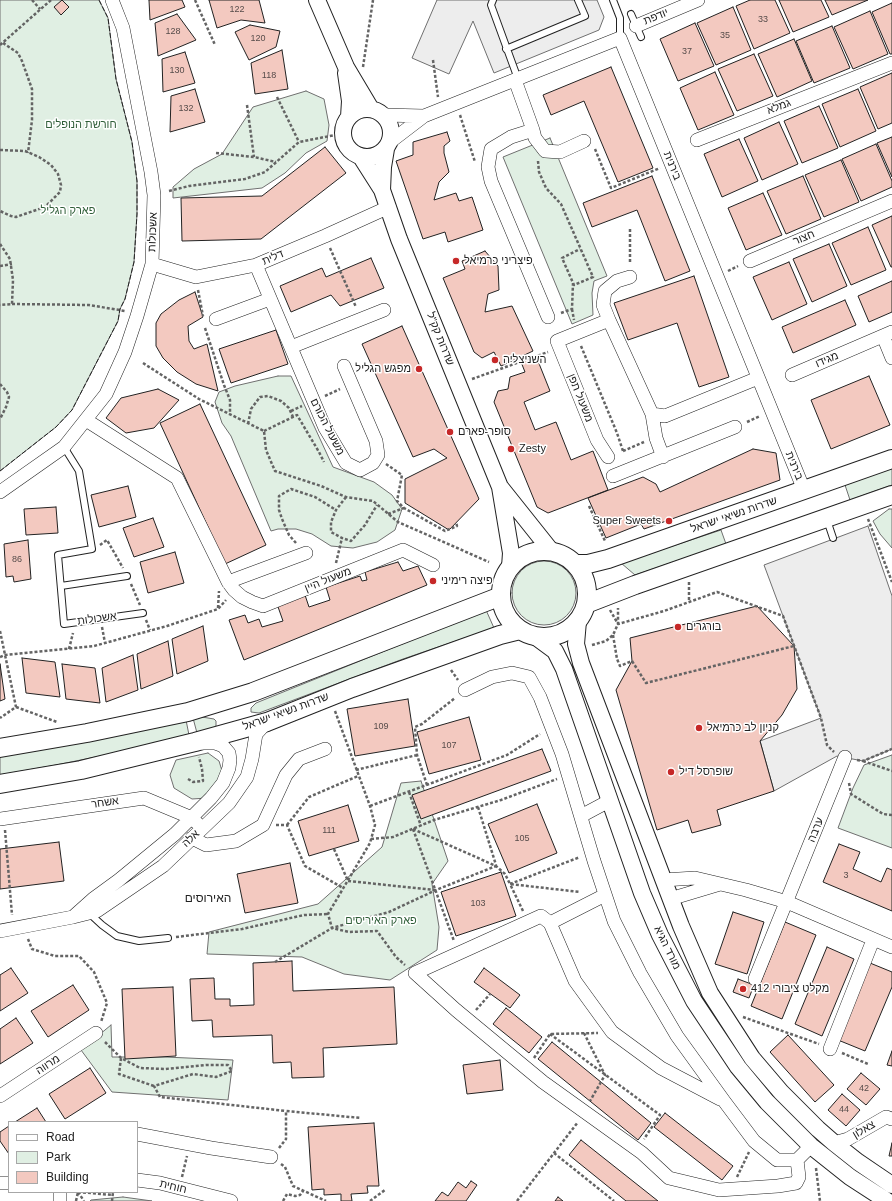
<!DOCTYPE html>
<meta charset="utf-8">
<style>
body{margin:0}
#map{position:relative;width:892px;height:1201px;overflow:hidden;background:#fff;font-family:Arial,sans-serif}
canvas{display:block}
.legend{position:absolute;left:8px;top:1121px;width:130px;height:72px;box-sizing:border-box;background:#fff;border:1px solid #a7a7a7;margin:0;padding:5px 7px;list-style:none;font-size:12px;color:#222}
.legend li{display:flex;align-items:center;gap:8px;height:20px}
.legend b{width:20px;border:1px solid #a7a7a7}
</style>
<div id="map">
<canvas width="892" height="1201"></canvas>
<ul class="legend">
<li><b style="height:5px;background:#fff"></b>Road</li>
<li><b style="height:11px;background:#e0efe3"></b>Park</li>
<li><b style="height:11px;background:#f3c9c0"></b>Building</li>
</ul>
</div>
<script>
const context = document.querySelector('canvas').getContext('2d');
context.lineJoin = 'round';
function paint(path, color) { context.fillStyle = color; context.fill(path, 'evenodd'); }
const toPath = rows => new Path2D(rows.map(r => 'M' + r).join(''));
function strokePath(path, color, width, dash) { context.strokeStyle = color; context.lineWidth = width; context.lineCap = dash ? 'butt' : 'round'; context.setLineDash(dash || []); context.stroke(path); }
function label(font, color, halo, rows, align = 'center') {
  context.font = font + ' Arial,"Noto Sans Hebrew",sans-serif'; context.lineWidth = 3; context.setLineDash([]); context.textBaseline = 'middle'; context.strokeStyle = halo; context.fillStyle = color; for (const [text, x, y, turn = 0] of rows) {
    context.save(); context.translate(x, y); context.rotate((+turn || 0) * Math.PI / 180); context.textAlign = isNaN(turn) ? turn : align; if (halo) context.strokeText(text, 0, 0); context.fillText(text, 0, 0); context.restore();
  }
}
const green = toPath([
 [0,0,99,0,108,18,116,79,132,142,137,181,137,214,134,262,125,299,120,309,118,321,72,410,56,427,0,471,0,0],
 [306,91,324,99,329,125,327,141,306,153,285,173,262,188,173,198,173,187,194,169,222,154,253,107,306,91],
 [550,138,607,276,594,281,592,293,593,315,572,324,503,157,550,138],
 [278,376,291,376,333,467,374,482,392,495,402,509,395,530,377,542,353,548,331,546,312,534,296,529,278,529,271,531,231,436,222,423,215,402,219,392,235,386,278,376],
 [892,468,892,485,850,500,845,485,892,468],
 [889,509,892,509,892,548,880,534,873,521,889,509],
 [721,530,726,544,635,575,621,563,721,530],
 '512 593a32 32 0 1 1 64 0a32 32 0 1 1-64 0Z',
 [486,610,494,628,403,659,259,713,251,712,251,708,256,703,486,610],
 [202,717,214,719,216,721,216,726,212,729,197,733,193,718,202,717],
 [186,720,189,735,135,749,56,765,0,775,0,755,186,720],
 [208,753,219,761,223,774,207,798,192,799,174,788,170,775,176,760,208,753],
 [892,755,892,848,838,828,853,788,864,765,892,755],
 [421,781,448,861,432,884,439,927,437,950,390,980,344,974,302,957,207,954,209,932,318,904,382,847,401,783,421,781],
 [111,1025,112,1057,165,1057,233,1060,228,1100,112,1092,81,1050,111,1025],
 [123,1197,152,1201,90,1201,91,1200,123,1197]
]);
paint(green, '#e0efe3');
strokePath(green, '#6f6f6f', 1);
const parking = toPath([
 [437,0,597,0,604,17,599,30,494,73,473,21,449,74,412,58,437,0],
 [868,526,892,596,892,749,863,761,837,756,774,791,760,741,821,718,764,565,868,526]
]);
paint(parking, '#ededed');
strokePath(parking, '#6f6f6f', 1);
const building = toPath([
 [62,0,69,7,61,15,54,7,62,0],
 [149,0,182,0,185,7,150,20,149,0],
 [209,0,259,0,265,23,241,20,217,28,209,0],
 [750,0,775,0,790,33,754,49,736,6,750,0],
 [779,0,821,0,829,17,793,32,779,0],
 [825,0,868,0,832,15,825,0],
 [892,3,892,54,890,54,872,12,892,3],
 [733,7,751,50,716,65,697,23,733,7],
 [870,11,888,54,853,69,834,27,870,11],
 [177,14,196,40,158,56,155,23,177,14],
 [695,23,714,66,678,81,660,39,695,23],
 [250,25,280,31,276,47,249,60,235,32,250,25],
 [832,26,850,68,814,83,796,41,832,26],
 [794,39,812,81,777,97,758,54,794,39],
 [282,50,288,89,255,94,251,63,282,50],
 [185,52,195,83,163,92,162,59,185,52],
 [754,54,773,96,737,111,718,69,754,54],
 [611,67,653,168,618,182,584,101,551,115,543,95,611,67],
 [715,72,734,115,698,130,680,88,715,72],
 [892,73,892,123,878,129,860,87,892,73],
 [195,89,205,122,170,132,171,96,195,89],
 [858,89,876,131,840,147,822,104,858,89],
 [819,106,838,148,802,163,784,121,819,106],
 [779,122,798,164,762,180,744,138,779,122],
 [447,132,450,141,444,146,444,153,449,172,439,182,434,200,456,193,459,201,472,197,483,230,448,242,445,232,423,239,396,161,413,155,413,142,447,132],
 [892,137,892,177,877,143,892,137],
 [739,139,758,181,722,197,704,154,739,139],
 [876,144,892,181,892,187,861,201,842,159,876,144],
 [325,147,346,173,261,239,182,241,181,198,262,196,325,147],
 [841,160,859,202,824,217,805,175,841,160],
 [652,176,690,271,665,281,637,210,592,227,583,203,652,176],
 [803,176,821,219,786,234,767,191,803,176],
 [763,193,782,235,746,250,728,208,763,193],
 [892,216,892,267,891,267,872,225,892,216],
 [868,227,886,270,851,285,832,243,868,227],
 [829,244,847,286,812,302,793,259,829,244],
 [485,251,498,266,499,290,488,294,485,312,512,306,533,351,501,366,494,352,482,358,474,352,443,278,465,269,462,261,485,251],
 [371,258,384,288,340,306,331,295,291,312,280,286,322,268,326,277,371,258],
 [789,262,807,304,772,320,753,277,789,262],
 [694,276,729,377,699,387,677,323,628,340,614,303,694,276],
 [892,281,892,312,869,322,858,296,892,281],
 [195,292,203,317,188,326,189,341,194,349,207,344,218,391,196,384,177,372,163,358,156,346,156,323,161,314,179,300,195,292],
 [845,300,856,325,793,353,782,327,845,300],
 [402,326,479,499,449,530,405,503,405,479,447,458,434,449,413,457,362,344,402,326],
 [276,330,288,364,231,383,219,349,276,330],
 [536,356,550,391,524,402,535,430,556,422,571,460,593,451,608,490,548,513,537,507,494,402,498,391,508,389,510,377,525,372,521,362,536,356],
 [869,376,890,425,831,449,811,400,869,376],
 [158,389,179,400,154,428,126,433,106,418,121,398,158,389],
 [200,404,266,545,225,564,160,423,200,404],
 [753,449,776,453,780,480,644,529,641,524,606,538,588,498,643,477,656,484,660,492,753,449],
 [128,486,136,517,99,527,91,495,128,486],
 [56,507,58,533,26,535,24,509,56,507],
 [153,518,164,547,134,557,123,528,153,518],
 [28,540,31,579,14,582,13,576,6,577,4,544,28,540],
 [175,552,184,583,148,593,140,562,175,552],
 [398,562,403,571,418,566,427,585,244,660,229,620,245,615,248,623,259,619,262,627,283,621,277,604,305,595,309,607,330,600,326,587,360,576,362,581,367,580,365,572,398,562],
 [757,606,794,646,797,689,782,715,760,741,774,791,717,810,721,825,692,833,688,820,657,830,616,690,632,661,630,638,757,606],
 [203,626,208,661,177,674,172,639,203,626],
 [168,641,173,676,141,689,137,654,168,641],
 [133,655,138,690,106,702,102,668,133,655],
 [22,658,55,662,60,697,26,693,22,658],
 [0,664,5,699,0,701,0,664],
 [62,664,95,668,100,703,66,699,62,664],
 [408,699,415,746,355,756,347,709,408,699],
 [469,717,481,760,429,774,417,732,469,717],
 [542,749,551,771,421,819,412,795,542,749],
 [537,804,557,853,509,873,488,824,537,804],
 [348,805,359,841,309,856,298,821,348,805],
 [59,842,64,881,0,889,0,849,59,842],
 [839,844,860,852,853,869,881,882,887,868,892,870,892,911,823,882,839,844],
 [290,863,298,903,245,913,237,874,290,863],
 [501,872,516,916,456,936,441,892,501,872],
 [733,912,764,922,747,974,715,964,733,912],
 [785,922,816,935,782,1019,751,1006,785,922],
 [827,947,854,959,822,1036,795,1024,827,947],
 [292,961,293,991,394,987,397,1044,323,1048,324,1077,292,1078,291,1062,273,1063,272,1035,213,1037,212,1020,192,1021,190,979,214,978,215,999,230,999,230,1006,254,1005,253,963,292,961],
 [870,963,892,972,892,987,865,1051,838,1040,870,963],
 [11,968,28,993,0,1011,0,975,11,968],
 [484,968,520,995,510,1008,474,982,484,968],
 [738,979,754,985,749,998,733,992,738,979],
 [73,985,89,1010,48,1037,31,1011,73,985],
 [173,987,176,1056,125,1059,122,989,173,987],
 [506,1008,542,1037,529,1053,493,1024,506,1008],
 [16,1018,33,1043,0,1064,0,1029,16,1018],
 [788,1035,834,1085,815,1102,770,1052,788,1035],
 [552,1042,651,1123,638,1140,538,1059,552,1042],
 [892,1051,892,1066,887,1065,892,1051],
 [500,1060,503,1090,467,1094,463,1065,500,1060],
 [90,1068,106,1093,65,1119,49,1094,90,1068],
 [861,1073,880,1089,866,1105,847,1089,861,1073],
 [842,1094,860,1110,846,1126,828,1110,842,1094],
 [37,1108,46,1122,15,1122,37,1108],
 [665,1113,733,1166,722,1180,654,1127,665,1113],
 [374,1123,379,1186,367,1186,368,1193,351,1194,352,1201,341,1201,341,1194,324,1195,324,1189,312,1190,308,1127,374,1123],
 [9,1126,9,1154,0,1141,0,1132,9,1126],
 [581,1140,658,1201,626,1201,569,1155,581,1140],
 [892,1143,892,1156,889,1156,892,1143],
 [471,1181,477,1185,466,1201,435,1201,442,1192,448,1196,458,1182,466,1188,471,1181],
 [558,1197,563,1201,555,1201,558,1197]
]);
paint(building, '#f3c9c0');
strokePath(building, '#222', 1);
const service = toPath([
 [493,0,491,5,518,79],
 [613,0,620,18,620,38],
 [631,14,641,37],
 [506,49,585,16,578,0],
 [64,447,79,471,92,549,58,555,64,624,143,613],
 [827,520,833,538],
 [61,586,127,576],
 [89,913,102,925,117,936,139,941,168,938]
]);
const minor = toPath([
 [636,26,698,0],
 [515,80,533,130,511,137,491,149,488,167,491,181,548,317],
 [384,115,424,116],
 [533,130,535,138,545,151,560,152,584,141],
 [697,140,892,63],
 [390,142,424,116,620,38,804,490],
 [750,261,892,201],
 [152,264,196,277,256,265,325,236,389,207],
 [256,265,325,428,346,463,360,470,373,463,378,455,376,441,344,366],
 [216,319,270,299],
 [609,320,652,414,665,416,758,378],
 [883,336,892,358],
 [291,347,384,310],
 [792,375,892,332],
 [652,414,656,438,663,457],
 [86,420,177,478,228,582,234,590,242,597,252,602,263,606,403,550,433,565],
 [608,457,597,440,557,341,609,320,603,305,605,291,617,281,630,277],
 [613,476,735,427],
 [0,492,64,447,106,394,125,352,137,316,152,264,154,195,151,172,123,28,112,0],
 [228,582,306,553],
 [465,690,492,677,512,673,529,677,540,697,562,754,594,861,614,921,640,973,677,1036,724,1101,754,1141,777,1160,797,1160,811,1146],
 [581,816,609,801],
 [0,819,144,798,192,818,197,823],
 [192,838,206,845,236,841,263,825,286,775,299,759,325,749],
 [663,880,695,878,746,890,787,902,892,947],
 [605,895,550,923,575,981,612,1032,661,1068,720,1099],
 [670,899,720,884],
 [74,916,93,899,119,880,175,834,211,798,223,783,229,768,230,760,229,753,223,746,215,743,202,743],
 [550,923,541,916,415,973,456,1010,543,1082,642,1153,669,1178,719,1190,778,1186,796,1183,799,1177,797,1160],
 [0,931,73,917,97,911,163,866,229,803,247,777,252,759,256,734,267,722],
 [755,979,845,757],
 [830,1049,873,940],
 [0,1096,96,1033],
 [137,1134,211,1148,271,1157],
 [834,1143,848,1139,886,1117,892,1119],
 [137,1180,160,1183,231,1201],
 [0,1183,9,1183],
 [60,1201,60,1192]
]);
const tertiary = toPath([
 [317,0,346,67,371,109],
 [346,73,350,101,349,117],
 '343 133a24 24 0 1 1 48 0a24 24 0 1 1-48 0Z',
 [361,157,382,190,399,239,500,487,511,553,510,567],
 [382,190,383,167,386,149],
 [501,488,552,552],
 [578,621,576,644,581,663,681,926,710,993,752,1058,781,1092,818,1129,834,1143,858,1162,892,1185],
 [536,637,555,651,564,669,642,893,660,935,694,1001,738,1067,767,1102,811,1146,850,1177,887,1201]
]);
const secondary = toPath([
 '501 594a43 43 0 1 1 86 0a43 43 0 1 1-86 0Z',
 [575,564,588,564,608,559,892,459],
 [586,604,635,585,892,495],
 [0,748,87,733,188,712,253,692,501,596],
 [0,784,81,770,195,742,267,722,352,688,500,635,520,630]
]);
strokePath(service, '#222', 8);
strokePath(minor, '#222', 14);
strokePath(tertiary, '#222', 18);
strokePath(secondary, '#222', 20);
strokePath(toPath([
 [32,0,40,9],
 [195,0,215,45],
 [3,43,18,53,22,61,32,89,32,120,28,153],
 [0,45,51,0],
 [433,60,438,97],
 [363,67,373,0],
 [277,97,299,142],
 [247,105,254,157],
 [460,115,475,162],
 [595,149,611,188,660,168],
 [0,150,25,151,39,157,51,165,58,174,61,185,60,192,45,207,16,217,11,216,0,211],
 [216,153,254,157,276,162],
 [538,161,539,172,546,188,561,204,593,277,574,285,562,258,580,249],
 [169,191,189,186,245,179,265,172,299,142,335,135],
 [630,229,630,264],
 [0,244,10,259,13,280,12,304,0,305],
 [330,248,356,307],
 [0,266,12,264],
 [728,271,738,266],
 [198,290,203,316],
 [12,304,89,305,125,311],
 [572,309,574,320],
 [561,313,572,309,573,283],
 [205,328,224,385,230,400,230,415],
 [581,346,617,433,623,451],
 [143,363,199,399,264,431,266,450,275,471,321,486,346,497,373,501,398,522,489,562],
 [472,379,548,352],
 [0,384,7,392,9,397,6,407,0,419],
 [325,396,340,389],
 [291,411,302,406],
 [747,422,760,416],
 [248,424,251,409,260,397,268,396,281,401,289,408,293,417],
 [264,431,297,415,319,452,324,462],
 [623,451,644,442],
 [386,464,402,475,397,501,404,508,445,531,457,526,456,522],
 [346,497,336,510,331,522,331,532,342,538,351,541,365,525,377,505],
 [589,506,605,541],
 [388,514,404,508],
 [868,519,892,582],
 [296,543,289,535,282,519,279,510,279,496,291,489,315,497,336,510],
 [100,545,107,540,123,568],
 [336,563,342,538],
 [689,582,689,602],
 [131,584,140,605],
 [218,608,219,591],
 [610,610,618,624,664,611,717,592,783,616,821,718,827,745,834,752],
 [146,620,150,630],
 [102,627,105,643],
 [0,631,16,707,0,718],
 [613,635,617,659,620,666,632,661,646,683,794,646],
 [592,645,606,641,613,635,618,624,618,608],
 [69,649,73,633],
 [0,657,5,655,94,646,167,626,218,609,226,600],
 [451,670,458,680],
 [16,707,57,722],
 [335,711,370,806,375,825,370,843,328,914,332,928,349,932,377,931,396,957,405,965],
 [857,760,863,761,892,749],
 [863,761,892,771],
 [356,770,417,755],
 [188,779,193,782,203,781,202,769,199,757],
 [849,783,851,794,883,814,892,815],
 [427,785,417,755,415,727,422,724,455,698],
 [409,792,421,826],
 [370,806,507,755,540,734],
 [478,807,496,865],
 [276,825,287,825,305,866,343,888],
 [287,825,309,797,358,776],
 [413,829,496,866,505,874,510,884,580,892],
 [413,829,454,941],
 [5,830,12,915],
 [371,839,393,837,434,820,501,800,557,779],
 [334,849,348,881,435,890],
 [523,911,510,884,580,857],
 [176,937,242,929,304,915,328,914],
 [28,939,32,949,55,956,79,956,94,972,107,1003,101,1022],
 [275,962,332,928,389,912,436,890,496,866],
 [476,1010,490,994],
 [743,1017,819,1044],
 [584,1033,605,1075,590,1101],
 [550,1034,660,1115,644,1139],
 [105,1042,121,1058,140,1068,165,1069,206,1065,228,1065,232,1071,216,1077,193,1074,154,1086,160,1097,286,1111],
 [842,1053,868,1064],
 [121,1058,119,1074,154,1086],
 [534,1058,550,1034,598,1033],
 [279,1148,286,1139,286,1111,361,1118],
 [554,1153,614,1201],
 [281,1164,285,1167,293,1186,326,1201],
 [816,1168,820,1201],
 [182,1177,187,1156],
 [737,1177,749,1152],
 [78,1192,113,1195],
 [78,1192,84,1201],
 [76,1201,78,1192],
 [112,1201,113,1192],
 [283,1201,287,1194,295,1196,300,1195,303,1191],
 [370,1201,385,1190],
 [517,1201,578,1122]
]), '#646464', 2.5, [3, 2]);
strokePath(service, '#fff', 6);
strokePath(minor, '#fff', 13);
strokePath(tertiary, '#fff', 16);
strokePath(secondary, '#fff', 18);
strokePath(toPath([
 [0,471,56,427,72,410,118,321,120,309,125,299,134,262,137,214,137,181,132,142,116,79,108,18,99,0]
]), '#222', 1, [5, 2]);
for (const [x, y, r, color] of [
 [456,261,4,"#c62828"],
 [495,360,4,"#c62828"],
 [419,369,4,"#c62828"],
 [450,432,4,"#c62828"],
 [511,449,4,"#c62828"],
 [669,521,4,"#c62828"],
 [433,581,4,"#c62828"],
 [678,627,4,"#c62828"],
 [699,728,4,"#c62828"],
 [671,772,4,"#c62828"],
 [743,989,4,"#c62828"]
]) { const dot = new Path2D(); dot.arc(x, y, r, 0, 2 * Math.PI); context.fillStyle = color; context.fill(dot); strokePath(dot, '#fff', 1.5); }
label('9px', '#564c4a', null, [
 ["122",237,10],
 ["33",763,20],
 ["128",173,32],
 ["35",725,36],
 ["120",258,39],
 ["37",687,52],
 ["130",177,71],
 ["118",269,76],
 ["132",186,109],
 ["86",17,560],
 ["109",381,727],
 ["107",449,746],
 ["111",329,831],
 ["105",522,839],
 ["3",846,876],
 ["103",478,904],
 ["42",864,1089],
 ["44",844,1110]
]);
label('11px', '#222', '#fff', [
 ["יודפת",656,17,-22],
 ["גמלא",779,107,-21],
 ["בירנית",672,166,68],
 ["אשכולות",153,232,-88],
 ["חצור",804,238,-23],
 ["דלית",273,258,-23],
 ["שדרות קק\"ל",440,339,68],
 ["מגידו",827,360,-23],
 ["משעול תפן",580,398,68],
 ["משעול הכורם",327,427,63],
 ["בירנית",794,466,68],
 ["שדרות נשיאי ישראל",734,515,-19],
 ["משעול היין",328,580,-22],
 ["אשכולות",97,619,-8],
 ["שדרות נשיאי ישראל",286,712,-20],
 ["אשחר",105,803,-8],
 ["ערבה",816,830,-68],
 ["אלה",191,839,-44],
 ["מורד הגיא",667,948,64],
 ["מרווה",48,1065,-33],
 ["צאלון",864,1130,-31],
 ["חוחית",173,1187,13]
]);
label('11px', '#2f5e38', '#fff', [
 ["חורשת הנופלים",81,125],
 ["פארק הגליל",68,211],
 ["פארק האיריסים",381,921]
]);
label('11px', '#222', '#fff', [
 ["פיצריני כרמיאל",464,261],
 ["השניצליה",503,360],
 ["מפגש הגליל",411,369,"right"],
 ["סופר-פארם",458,432],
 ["Zesty",519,449],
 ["Super Sweets",661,521,"right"],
 ["פיצה רימיני",441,581],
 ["בורגרים",686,627],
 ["קניון לב כרמיאל",707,728],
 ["שופרסל דיל",679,772],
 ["מקלט ציבורי 412",751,989]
], 'left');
label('12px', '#222', '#fff', [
 ["האירוסים",208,899]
]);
</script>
